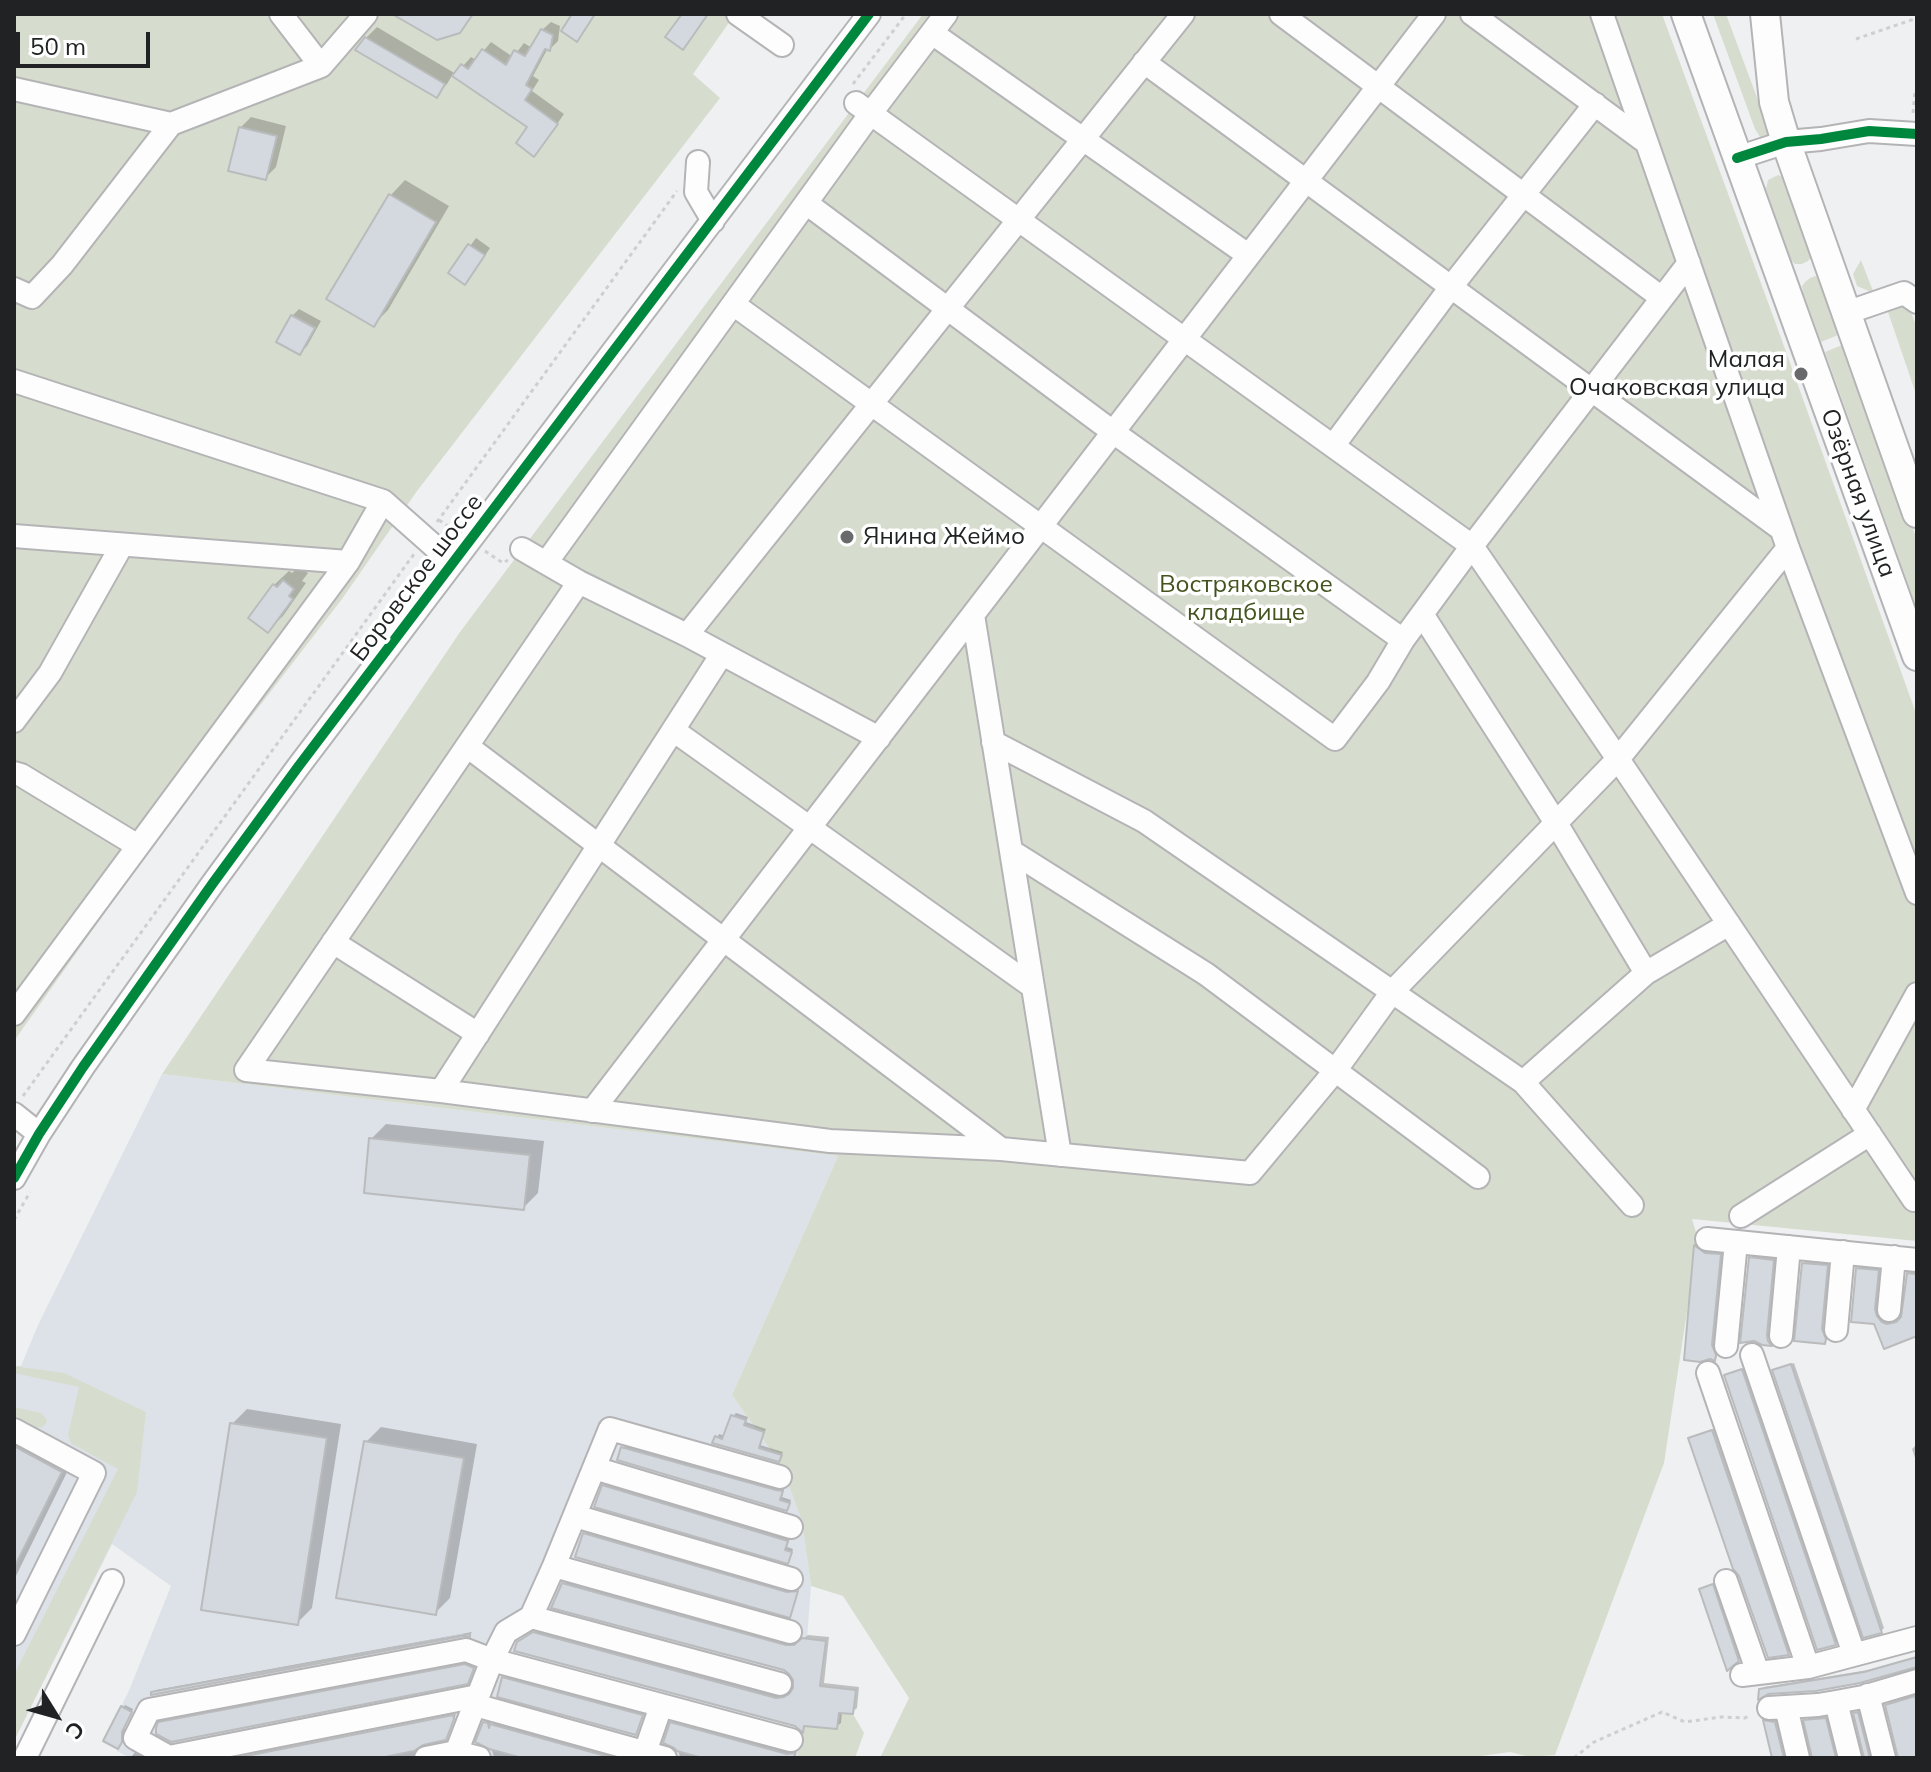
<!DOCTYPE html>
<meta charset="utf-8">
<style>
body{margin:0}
#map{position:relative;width:1931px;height:1772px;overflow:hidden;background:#eff0f2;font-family:Mulish,sans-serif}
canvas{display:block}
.frame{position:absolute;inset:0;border:16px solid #212223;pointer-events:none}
.north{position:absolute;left:16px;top:1676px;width:80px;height:80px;-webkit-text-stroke:6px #fff;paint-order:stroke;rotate:127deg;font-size:22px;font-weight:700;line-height:32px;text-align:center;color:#212223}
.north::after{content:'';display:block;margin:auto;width:28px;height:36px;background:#212223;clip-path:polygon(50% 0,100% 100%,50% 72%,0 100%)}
.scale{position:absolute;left:16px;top:32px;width:134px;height:36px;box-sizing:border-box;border:4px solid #212223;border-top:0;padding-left:10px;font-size:24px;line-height:28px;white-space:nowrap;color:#212223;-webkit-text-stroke:6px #fff;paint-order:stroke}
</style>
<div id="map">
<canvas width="1931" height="1772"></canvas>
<div class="frame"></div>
<div class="north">С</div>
<div class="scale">50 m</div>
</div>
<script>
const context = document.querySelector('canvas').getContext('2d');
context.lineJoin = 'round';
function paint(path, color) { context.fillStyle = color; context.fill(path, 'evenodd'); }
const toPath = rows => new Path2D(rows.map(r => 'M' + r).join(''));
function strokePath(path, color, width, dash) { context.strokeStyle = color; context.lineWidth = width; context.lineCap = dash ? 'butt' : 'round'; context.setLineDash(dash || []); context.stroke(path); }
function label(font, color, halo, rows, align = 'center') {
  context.font = font + ' Mulish,sans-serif'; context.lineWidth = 7; context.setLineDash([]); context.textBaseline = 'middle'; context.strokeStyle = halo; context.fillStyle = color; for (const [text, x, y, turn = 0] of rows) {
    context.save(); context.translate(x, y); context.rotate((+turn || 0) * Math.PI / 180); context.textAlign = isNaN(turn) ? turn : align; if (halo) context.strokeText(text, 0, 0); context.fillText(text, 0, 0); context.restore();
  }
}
paint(toPath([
 [162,1074,838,1156,732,1395,781,1465,802,1521,811,1586,807,1639,801,1638,801,1644,792,1643,791,1656,796,1680,785,1679,781,1709,804,1712,797,1758,130,1758,117,1751,118,1748,103,1741,128,1693,171,1586,112,1544,14,1741,14,1366,21,1366,38,1325]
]), '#dde2e8');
paint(toPath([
 [14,14,735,14,693,74,720,98,417,491,342,599,157,839,14,1041],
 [923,14,1662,14,1776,324,1917,716,1917,1241,1692,1219,1698,1239,1664,1463,1555,1755,1530,1757,1510,1752,1467,1758,880,1758,909,1698,843,1596,811,1586,802,1521,781,1465,732,1395,838,1156,162,1074,460,632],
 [1713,14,1726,14,1772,138,1762,140,1755,129],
 [1778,175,1788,179,1813,255,1808,261,1802,264,1795,264,1791,260,1766,189,1768,180],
 [1861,260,1873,291,1871,292,1857,286,1853,274],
 [1815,276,1820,277,1843,333,1821,342,1803,292,1802,286,1805,282,1810,278],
 [1908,304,1917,328,1917,397,1888,312],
 [1847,343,1917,540,1917,609,1825,352],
 [14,1366,64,1373,146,1412,137,1492,14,1741,14,1675,118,1469,72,1444,70,1441,68,1435,79,1387,14,1373],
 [14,1407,41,1413,47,1420,46,1424,42,1427,37,1428,14,1417],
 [839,1713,853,1714,864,1733,855,1758,797,1758,802,1725,837,1729]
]), '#d7ddce');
paint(toPath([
 [551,22,560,26,558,41,550,49,548,48,533,76,539,80,532,91,564,114,542,146,534,154,530,126,453,74,447,84,436,95,366,38,377,27,456,74,471,57,476,60,491,42,513,57,524,43,532,48,542,30],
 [251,117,286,126,276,167,265,178,240,128],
 [405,180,449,206,388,310,373,325,391,195],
 [476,238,490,248,472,275,465,282,451,272],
 [299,309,321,321,307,346,300,353,292,316],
 [299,567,308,573,302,581,306,583,283,616,268,630,274,585,289,571,292,573],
 [386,1124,544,1141,538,1193,523,1208,371,1139],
 [1698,1244,1708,1251,1723,1252,1714,1341,1718,1351,1717,1357,1715,1359,1687,1358,1696,1246],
 [1753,1255,1776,1258,1769,1331,1772,1343,1764,1332,1767,1344,1771,1344,1763,1343,1751,1258],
 [1806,1261,1830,1263,1824,1325,1828,1335,1827,1339,1824,1342,1804,1263],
 [1861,1265,1881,1267,1879,1311,1885,1319,1893,1321,1901,1320,1908,1274,1912,1270,1917,1270,1917,1334,1885,1346,1858,1269],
 [1794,1363,1884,1628,1881,1631,1865,1635,1774,1371,1777,1368],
 [1745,1368,1838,1640,1835,1643,1726,1376,1729,1373],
 [247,1409,341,1424,312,1608,297,1623,232,1424],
 [736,1413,748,1417,746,1422,766,1429,760,1445,783,1452,779,1460,715,1442,719,1434,725,1436,733,1416],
 [14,1422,75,1456,14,1580],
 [381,1427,477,1444,450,1598,435,1613,366,1442],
 [1715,1428,1791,1651,1788,1653,1690,1438,1693,1436],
 [1917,1444,1917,1464,1912,1449],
 [626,1445,784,1489,782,1497,791,1500,789,1506,787,1509,623,1448],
 [607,1483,790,1538,787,1547,793,1549,790,1558,788,1561,604,1486],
 [587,1531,791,1590,799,1589,792,1612,790,1615,584,1534],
 [568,1579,792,1642,800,1642,808,1635,829,1637,824,1683,859,1687,857,1708,852,1712,842,1711,841,1723,836,1727,807,1724,802,1730,796,1725,518,1643,539,1629,782,1694,793,1692,795,1679,791,1672,564,1584],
 [1715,1583,1741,1657,1738,1660,1701,1590],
 [472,1632,470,1635,463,1634,153,1693,156,1690],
 [1917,1656,1917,1666,1761,1690,1764,1687,1868,1670],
 [469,1663,475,1665,470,1679,467,1682,160,1724,163,1720],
 [507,1676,645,1712,638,1730,635,1733,504,1678],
 [1917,1694,1917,1758,1899,1758,1887,1706,1890,1703],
 [125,1705,133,1709,125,1727,124,1737,121,1744,123,1708],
 [1860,1710,1873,1758,1865,1758,1855,1714],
 [456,1714,448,1735,445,1738,422,1743,415,1750,415,1758,230,1758],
 [1828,1716,1839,1758,1813,1758,1806,1721,1808,1718],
 [1768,1719,1777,1720,1787,1758,1774,1758,1765,1721],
 [488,1720,490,1721,491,1726,495,1722,624,1758,494,1758,485,1723],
 [675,1720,791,1752,797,1751,795,1758,680,1758,672,1723],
 [136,1751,149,1758,133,1758,131,1757]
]), '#0003');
const building = toPath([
 [392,14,473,14,460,33,437,40,392,14],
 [572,14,595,14,577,42,561,31,572,14],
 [682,14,708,14,683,50,665,37,682,14],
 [541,29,553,35,550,51,545,49,526,85,532,89,525,100,558,124,534,157,516,143,527,127,452,76,461,64,468,69,482,49,506,65,514,50,525,56,541,29],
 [365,37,445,84,437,98,355,50,365,37],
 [239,127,277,136,266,180,228,171,239,127],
 [389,194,436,222,374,327,326,299,389,194],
 [468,244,485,255,465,285,448,273,468,244],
 [291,315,315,328,300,355,276,342,291,315],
 [283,580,294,589,289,596,293,599,268,633,248,618,273,584,277,587,283,580],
 [369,1138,530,1155,524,1210,364,1193,369,1138],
 [1694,1245,1705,1253,1721,1254,1712,1345,1716,1355,1715,1361,1710,1359,1700,1362,1684,1360,1694,1245],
 [1749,1257,1774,1260,1767,1335,1768,1341,1772,1346,1762,1345,1754,1341,1740,1343,1749,1257],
 [1802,1263,1828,1265,1822,1329,1826,1339,1825,1344,1794,1341,1802,1263],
 [1856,1268,1879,1270,1875,1309,1877,1316,1882,1322,1887,1324,1896,1322,1901,1317,1907,1273,1917,1274,1917,1336,1884,1349,1874,1324,1851,1322,1856,1268],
 [1791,1364,1882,1633,1863,1638,1772,1370,1791,1364],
 [1742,1369,1836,1645,1817,1650,1724,1375,1742,1369],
 [731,1415,746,1420,744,1425,764,1432,759,1448,782,1455,779,1462,712,1443,715,1436,722,1439,731,1415],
 [230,1423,327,1438,298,1625,201,1610,230,1423],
 [1712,1430,1789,1655,1768,1658,1739,1576,1733,1569,1688,1438,1712,1430],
 [364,1441,464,1458,436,1615,336,1598,364,1441],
 [14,1446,62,1472,14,1568,14,1446],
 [621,1447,776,1490,783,1491,780,1500,790,1503,787,1511,617,1460,621,1447],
 [602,1485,788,1541,785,1550,792,1552,788,1564,594,1507,602,1485],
 [583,1533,787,1592,798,1591,790,1618,575,1557,583,1533],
 [562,1583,786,1645,794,1645,802,1638,826,1641,820,1686,856,1690,853,1714,839,1713,837,1729,804,1726,803,1733,795,1726,514,1651,517,1642,533,1632,776,1698,784,1697,789,1694,793,1688,793,1680,789,1674,784,1670,551,1608,562,1583],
 [1713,1584,1739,1661,1727,1671,1699,1589,1713,1584],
 [470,1634,470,1637,463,1636,151,1695,151,1692,470,1634],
 [1917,1657,1917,1667,1860,1683,1816,1691,1768,1694,1758,1700,1759,1689,1864,1672,1917,1657],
 [465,1664,474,1668,468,1684,171,1742,156,1734,156,1728,158,1722,465,1664],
 [502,1677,643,1715,636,1735,497,1697,502,1677],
 [1915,1696,1917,1703,1917,1758,1898,1758,1885,1705,1915,1696],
 [121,1706,132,1712,122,1732,122,1742,118,1749,103,1741,121,1706],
 [1858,1712,1870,1758,1864,1758,1853,1713,1858,1712],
 [453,1715,454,1719,446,1740,423,1745,414,1751,380,1758,236,1758,453,1715],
 [1826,1718,1836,1758,1812,1758,1803,1720,1826,1718],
 [1763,1720,1775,1722,1784,1758,1772,1758,1763,1720],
 [483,1722,488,1723,489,1728,490,1724,613,1758,522,1758,489,1749,475,1742,483,1722],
 [670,1722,787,1754,795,1753,794,1758,702,1758,677,1751,674,1748,663,1743,670,1722]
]);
paint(building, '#d3d9df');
strokePath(building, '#babbbc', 2);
const minor = toPath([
 [281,14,321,66],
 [738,14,782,45],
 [1281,14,1662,298],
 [1472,14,1647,143],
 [1602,14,1788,548,1917,893],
 [932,33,1248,255],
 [1144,62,1781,529],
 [14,89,171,124],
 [856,103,1472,546,1618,759,1914,1200,1917,1199],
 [1737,158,1786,142,1821,139,1869,131,1917,134],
 [698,162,696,192,713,221],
 [806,203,1113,432,1403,640],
 [14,289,32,297,62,265,171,124,321,66,366,14],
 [733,304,1335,739,1378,682,1403,640,1472,546,1689,263],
 [1846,313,1904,293,1917,302],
 [14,381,383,501,453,563],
 [1333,446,1451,287,1595,104],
 [14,536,348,562],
 [522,549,579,582,687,635,879,738],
 [546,563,871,113,946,14],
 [579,582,246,1070,441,1091,830,1141,1001,1149,1250,1173,1335,1071,1392,992,1618,759,1788,548],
 [1422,614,1556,823,1646,973],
 [973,615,1060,1155],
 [687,635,1183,14],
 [14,721,50,673,122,545],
 [673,730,1033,987],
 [993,742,1144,821,1523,1082,1646,973,1729,924],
 [467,746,1001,1149],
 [14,773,21,775,138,846],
 [1011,851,1206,974,1478,1177],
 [333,942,478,1034],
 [14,1014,348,562,383,501],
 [1523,1082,1632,1205],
 [441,1091,722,654],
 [1853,1110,1917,994],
 [592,1111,1434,14],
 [14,1114,39,1134],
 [14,1178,39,1134,83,1067,213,883,298,767,869,14],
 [1741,1216,1870,1134],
 [1707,1239,1917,1260],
 [1889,1310,1894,1257],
 [1836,1330,1843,1252],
 [1781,1336,1789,1247],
 [1726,1346,1736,1242],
 [1752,1355,1854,1654],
 [1708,1373,1808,1667],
 [14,1430,94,1473,14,1634],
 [594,1468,791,1527],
 [575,1516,791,1579],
 [554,1566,790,1632],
 [1726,1581,1758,1673],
 [531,1617,780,1684],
 [1742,1675,1808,1667,1917,1638],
 [1868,1695,1884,1758],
 [478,1696,169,1757,135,1738,149,1710,466,1650,492,1660,791,1740],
 [1836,1702,1850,1758],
 [475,1705,665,1758],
 [1786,1707,1798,1758],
 [1769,1708,1818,1705,1836,1702,1863,1697,1917,1681],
 [25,1758,112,1581],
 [426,1758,456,1752,479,1758],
 [454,1758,492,1660,506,1632,531,1617,554,1566,610,1429,780,1477],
 [643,1758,661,1706]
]);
const major = toPath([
 [1686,14,1917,656],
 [1765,14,1774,102,1786,142,1917,513]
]);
strokePath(minor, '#b4b4b6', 26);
strokePath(major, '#b4b4b6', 32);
strokePath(toPath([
 [1856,39,1917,18],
 [853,84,906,14],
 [1913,113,1915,92],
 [439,520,452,529],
 [437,522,677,191],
 [485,551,503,563,508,560],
 [23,1096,414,554],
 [14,1220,30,1192],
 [1574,1758,1594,1742,1662,1712,1685,1722,1721,1717,1745,1718,1750,1715]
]), '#cecfcf', 3, [4, 4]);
strokePath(minor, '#fdfdfd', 22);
strokePath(major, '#fdfdfd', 28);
strokePath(toPath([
 [1737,158,1786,142,1821,139,1869,131,1917,134],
 [14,1178,39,1134,83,1067,213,883,298,767,869,14]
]), '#00873e', 10);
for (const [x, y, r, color] of [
 [1801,374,8,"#696a6b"],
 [847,537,8,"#696a6b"]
]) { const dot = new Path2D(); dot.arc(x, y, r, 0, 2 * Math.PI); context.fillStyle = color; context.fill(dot); strokePath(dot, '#fff', 3); }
label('24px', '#212223', '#fff', [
 ["Малая",1785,360],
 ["Очаковская улица",1785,388],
 ["Янина Жеймо",863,537,"left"]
], 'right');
label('24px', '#212223', '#fff', [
 ["Озёрная улица",1858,493,70],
 ["Боровское шоссе",417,578,-53]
]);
label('24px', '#43531e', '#fff', [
 ["Востряковское",1246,585],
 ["кладбище",1246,613]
]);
</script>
